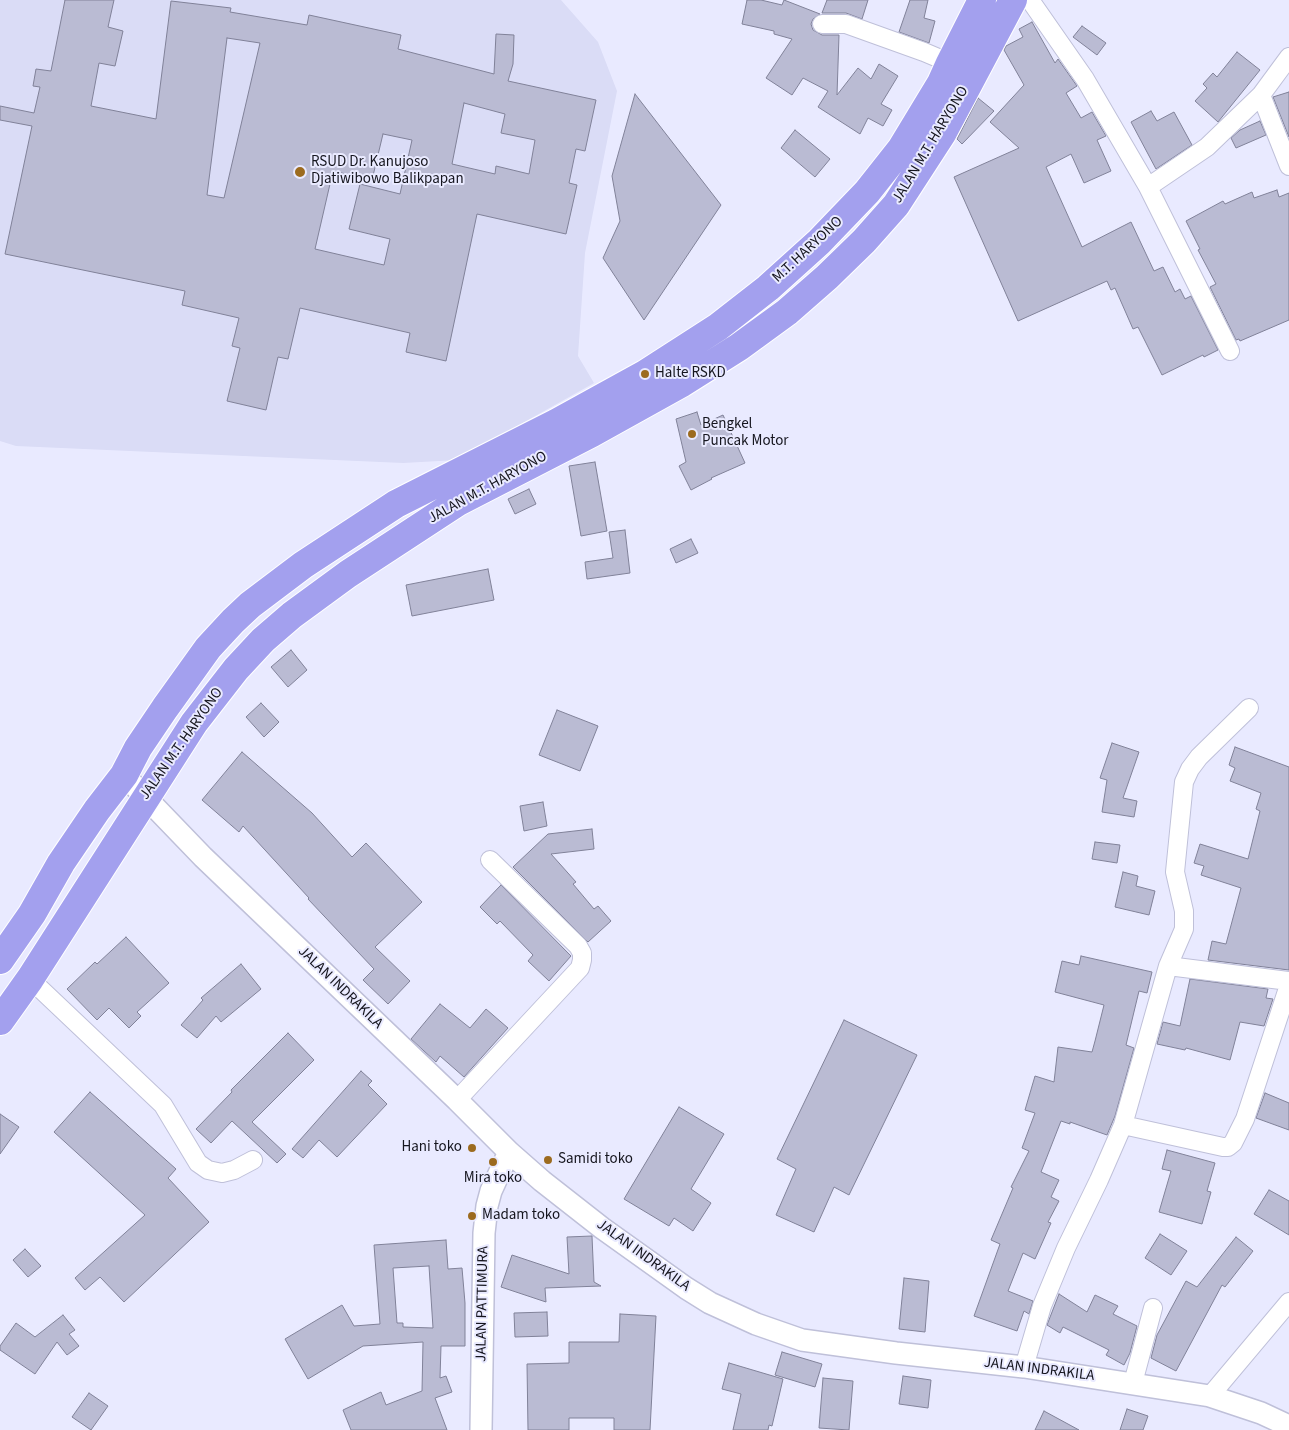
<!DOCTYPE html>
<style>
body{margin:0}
canvas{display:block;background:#e9eaff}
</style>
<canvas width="1289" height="1430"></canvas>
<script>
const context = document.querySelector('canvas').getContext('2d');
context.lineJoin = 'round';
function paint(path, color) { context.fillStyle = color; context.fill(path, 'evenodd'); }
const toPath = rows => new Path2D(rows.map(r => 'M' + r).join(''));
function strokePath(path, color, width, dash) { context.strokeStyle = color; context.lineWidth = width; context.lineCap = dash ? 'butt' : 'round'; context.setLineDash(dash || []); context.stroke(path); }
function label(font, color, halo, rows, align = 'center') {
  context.font = font + ' "Source Sans 3",sans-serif'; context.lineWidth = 4; context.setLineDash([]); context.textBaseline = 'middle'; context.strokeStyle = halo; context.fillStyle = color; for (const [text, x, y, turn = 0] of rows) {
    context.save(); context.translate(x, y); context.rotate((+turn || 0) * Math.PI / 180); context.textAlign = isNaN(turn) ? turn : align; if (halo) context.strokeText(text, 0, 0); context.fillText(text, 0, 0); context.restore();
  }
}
paint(toPath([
 [0,0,561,0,598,42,617,91,585,253,578,356,594,383,457,460,403,463,16,446,0,441]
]), '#dadcf6');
const building = toPath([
 [65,0,114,0,108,27,123,31,115,66,99,63,91,106,156,119,171,1,231,8,230,12,307,25,309,15,401,35,398,49,494,74,496,34,514,35,513,64,508,81,596,100,585,151,576,149,569,183,577,185,566,234,477,214,446,361,406,352,410,333,300,308,288,359,278,357,266,410,227,401,240,348,232,346,239,318,182,305,185,291,5,254,32,126,0,120,0,106,34,113,40,87,33,86,36,69,51,71,65,0],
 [227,38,260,43,224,198,207,195,227,38],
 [464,103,505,114,501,133,535,140,529,174,496,166,495,174,452,164,464,103],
 [383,134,412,140,400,194,360,184,349,229,390,239,384,265,315,249,333,171,372,180,383,134],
 [747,0,761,0,782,5,784,0,820,14,813,19,811,24,813,30,822,35,839,35,837,95,858,68,871,79,879,64,898,76,881,104,892,110,883,126,868,118,860,134,818,107,828,91,803,78,792,95,766,78,792,39,774,34,774,31,742,24,747,0],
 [827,0,868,0,862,19,846,13,822,13,827,0],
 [910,0,928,0,924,18,935,21,929,43,899,32,910,0],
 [1032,22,1055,63,1058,59,1077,86,1066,93,1081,118,1092,112,1106,136,1097,140,1111,171,1084,183,1071,154,1046,167,1082,247,1131,222,1154,271,1163,267,1175,292,1180,289,1185,299,1191,296,1218,350,1204,357,1203,355,1162,375,1138,327,1133,329,1115,288,1111,290,1107,281,1018,321,954,177,1019,148,990,122,1024,85,1004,50,1006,46,1023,37,1019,29,1032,22],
 [1082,26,1106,43,1097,55,1073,37,1082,26],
 [1237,52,1260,70,1218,122,1195,101,1207,88,1203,84,1213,73,1217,77,1237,52],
 [1289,92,1289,137,1273,97,1289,92],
 [635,94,721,205,644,320,603,258,620,221,612,176,635,94],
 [978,98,994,111,962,144,957,139,978,98],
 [1151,111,1157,121,1174,112,1192,145,1156,169,1131,122,1151,111],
 [1260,121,1266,135,1236,148,1231,138,1240,130,1260,121],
 [795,130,830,159,815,177,781,148,795,130],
 [1277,190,1279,197,1289,193,1289,320,1240,341,1239,339,1236,340,1210,287,1216,284,1198,250,1200,249,1186,221,1223,201,1225,204,1252,192,1254,198,1277,190],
 [697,412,701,425,723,415,745,463,711,478,712,479,691,490,679,466,686,462,676,419,697,412],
 [595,462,607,531,581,536,569,466,595,462],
 [529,489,536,504,515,514,508,499,529,489],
 [625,530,630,573,587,579,585,562,613,558,609,532,625,530],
 [691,539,698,553,676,563,670,549,691,539],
 [488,569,494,600,412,616,406,585,488,569],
 [291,650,307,670,288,687,271,667,291,650],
 [261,703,279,722,264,737,246,717,261,703],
 [557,710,598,726,580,771,539,755,557,710],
 [1112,743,1139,752,1123,798,1137,801,1134,817,1102,812,1107,780,1100,778,1112,743],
 [1235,747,1289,767,1289,970,1208,960,1212,941,1226,944,1241,888,1201,875,1204,866,1194,863,1200,844,1248,859,1260,811,1256,809,1261,793,1230,781,1235,768,1229,765,1235,747],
 [242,752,312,813,352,857,366,843,422,902,375,947,410,981,388,1004,363,980,374,969,308,899,309,898,243,826,239,832,202,800,242,752],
 [543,802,547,826,524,831,520,806,543,802],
 [592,829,594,849,551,854,576,882,573,884,594,909,598,906,611,921,588,942,513,867,548,834,592,829],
 [1095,842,1120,845,1117,863,1092,859,1095,842],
 [1123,872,1138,876,1136,886,1155,891,1149,915,1115,907,1123,872],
 [501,885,571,956,549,981,528,961,533,955,500,921,497,924,480,907,501,885],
 [126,937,169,983,137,1012,141,1016,129,1028,109,1008,97,1020,67,989,95,962,97,964,126,937],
 [1081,956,1152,972,1147,993,1139,991,1126,1045,1134,1048,1115,1116,1107,1135,1070,1122,1070,1124,1061,1121,1041,1172,1059,1180,1051,1197,1059,1201,1048,1222,1051,1223,1035,1259,1023,1253,1008,1291,1033,1301,1029,1314,1024,1311,1017,1331,974,1316,1000,1244,991,1240,1013,1188,1011,1187,1029,1151,1022,1148,1035,1113,1025,1110,1035,1076,1054,1082,1058,1047,1092,1052,1095,1041,1104,1005,1055,992,1062,961,1079,965,1081,956],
 [241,964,261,989,221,1022,216,1016,197,1038,181,1025,203,1000,201,998,241,964],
 [1190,979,1268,989,1266,998,1273,999,1264,1026,1240,1022,1230,1060,1186,1048,1185,1050,1157,1044,1163,1022,1180,1026,1190,979],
 [440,1004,470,1028,486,1009,508,1028,464,1077,440,1056,436,1062,411,1039,440,1004],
 [844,1020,917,1055,849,1195,834,1187,814,1232,776,1215,796,1169,777,1159,844,1020],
 [288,1033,314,1060,252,1122,286,1154,277,1163,232,1121,211,1143,196,1129,232,1092,231,1090,288,1033],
 [361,1071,372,1081,368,1085,387,1104,337,1157,319,1140,303,1158,292,1149,361,1071],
 [90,1092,176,1169,168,1178,209,1222,124,1302,100,1277,85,1290,75,1278,145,1215,54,1132,90,1092],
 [1265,1093,1289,1103,1289,1130,1256,1118,1265,1093],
 [679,1107,724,1134,691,1189,711,1203,693,1231,674,1218,669,1226,624,1199,679,1107],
 [0,1114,19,1127,0,1154,0,1114],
 [1167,1150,1215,1163,1207,1191,1211,1192,1202,1224,1159,1212,1171,1171,1162,1169,1167,1150],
 [1269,1190,1289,1201,1289,1235,1254,1214,1269,1190],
 [1160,1234,1187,1251,1171,1275,1145,1258,1160,1234],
 [592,1236,594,1282,601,1286,545,1288,546,1302,501,1287,512,1255,569,1274,567,1237,592,1236],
 [1236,1237,1253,1251,1225,1287,1222,1285,1176,1371,1151,1358,1157,1335,1186,1281,1197,1287,1236,1237],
 [446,1240,448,1269,462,1268,465,1303,465,1346,441,1346,440,1378,446,1376,452,1392,435,1398,447,1430,351,1430,343,1410,381,1392,386,1405,422,1391,423,1342,363,1346,308,1379,285,1339,342,1305,354,1326,380,1324,374,1245,446,1240],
 [429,1266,433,1328,403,1327,403,1323,397,1323,393,1268,429,1266],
 [25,1249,41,1266,28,1277,13,1260,25,1249],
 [904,1278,929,1281,925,1332,899,1329,904,1278],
 [1059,1294,1087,1312,1095,1295,1118,1306,1113,1314,1137,1326,1130,1353,1124,1365,1106,1355,1109,1350,1063,1327,1060,1333,1047,1325,1059,1294],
 [547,1312,548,1336,515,1337,514,1313,547,1312],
 [620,1314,656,1316,650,1430,614,1430,614,1418,569,1418,569,1430,528,1430,527,1364,569,1363,569,1342,619,1342,620,1314],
 [63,1315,75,1330,69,1334,79,1346,67,1355,57,1342,35,1374,0,1350,0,1346,16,1323,35,1337,63,1315],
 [782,1352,822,1364,815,1387,775,1375,782,1352],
 [729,1363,783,1379,772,1426,769,1425,768,1430,733,1430,741,1394,722,1389,729,1363],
 [903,1376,931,1380,928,1408,899,1404,903,1376],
 [823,1378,853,1381,849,1430,819,1428,823,1378],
 [89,1393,108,1406,91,1430,72,1417,89,1393],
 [1127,1409,1148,1416,1143,1430,1120,1430,1127,1409],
 [1044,1411,1079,1430,1035,1430,1044,1411]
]);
paint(building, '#babbd3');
strokePath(building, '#818299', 1);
const minor = toPath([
 [1030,0,1085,79,1148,187,1230,351],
 [822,24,846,24,924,52,950,63],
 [1261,95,1289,166],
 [1148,187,1207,147,1261,95,1289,57],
 [1168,966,1289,981],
 [30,979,163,1105,198,1163,208,1170,222,1173,234,1170,253,1160],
 [457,1100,580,968,582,960,582,953,578,946,490,860],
 [1123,1125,1223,1147,1228,1147,1233,1143,1245,1119,1289,985],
 [1024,1367,1042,1306,1066,1248,1099,1180,1123,1125,1168,966,1184,929,1184,911,1175,872,1184,782,1190,769,1199,757,1249,708],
 [1133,1383,1153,1308],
 [1210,1396,1289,1302]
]);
const tertiary = toPath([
 [124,775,203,857,457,1100,509,1152,542,1181,602,1228,686,1288,710,1303,756,1324,802,1340,896,1353,1024,1367,1210,1396,1261,1413,1289,1426],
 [481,1430,484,1233,487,1206,491,1191,509,1152]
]);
const trunk = toPath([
 [0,960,32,914,61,863,97,810,124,775,138,748,165,708,208,648,233,621,250,605,303,565,396,504,556,423,645,374,718,327,768,288,819,242,867,192,901,149,941,83,950,63,982,0],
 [0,1021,30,979,194,723,236,669,263,640,292,615,348,574,458,502,592,433,682,383,739,347,787,312,827,277,864,241,896,205,942,134,1013,0]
]);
strokePath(minor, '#bfc0d9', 20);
strokePath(tertiary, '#bfc0d9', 24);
strokePath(trunk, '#fff', 30);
strokePath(minor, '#fff', 18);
strokePath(tertiary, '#fff', 21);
strokePath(trunk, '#a3a0ee', 28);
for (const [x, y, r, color] of [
 [300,172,6,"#9c6b1f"],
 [645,374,5,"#9c6b1f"],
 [692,434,5,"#9c6b1f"],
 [472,1148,5,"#9c6b1f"],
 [548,1160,5,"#9c6b1f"],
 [493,1162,5,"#9c6b1f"],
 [472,1216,5,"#9c6b1f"]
]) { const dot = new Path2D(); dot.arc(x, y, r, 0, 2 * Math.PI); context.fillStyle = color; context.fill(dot); strokePath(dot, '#e9eaff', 2); }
label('15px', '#15151e', '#e9eaff', [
 ["JALAN M.T. HARYONO",931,145,-59],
 ["M.T. HARYONO",808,250,-43],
 ["JALAN M.T. HARYONO",488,488,-29],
 ["JALAN M.T. HARYONO",182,744,-55],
 ["JALAN INDRAKILA",340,988,44],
 ["JALAN INDRAKILA",643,1256,36],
 ["JALAN PATTIMURA",483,1304,-89],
 ["JALAN INDRAKILA",1039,1370,7]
]);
label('15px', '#15151e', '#e9eaff', [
 ["RSUD Dr. Kanujoso",311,163],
 ["Djatiwibowo Balikpapan",311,180],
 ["Halte RSKD",655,374],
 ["Bengkel",702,425],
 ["Puncak Motor",702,442],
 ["Hani toko",462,1148,"right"],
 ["Samidi toko",558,1160],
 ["Mira toko",493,1179,"center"],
 ["Madam toko",482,1216]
], 'left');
</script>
